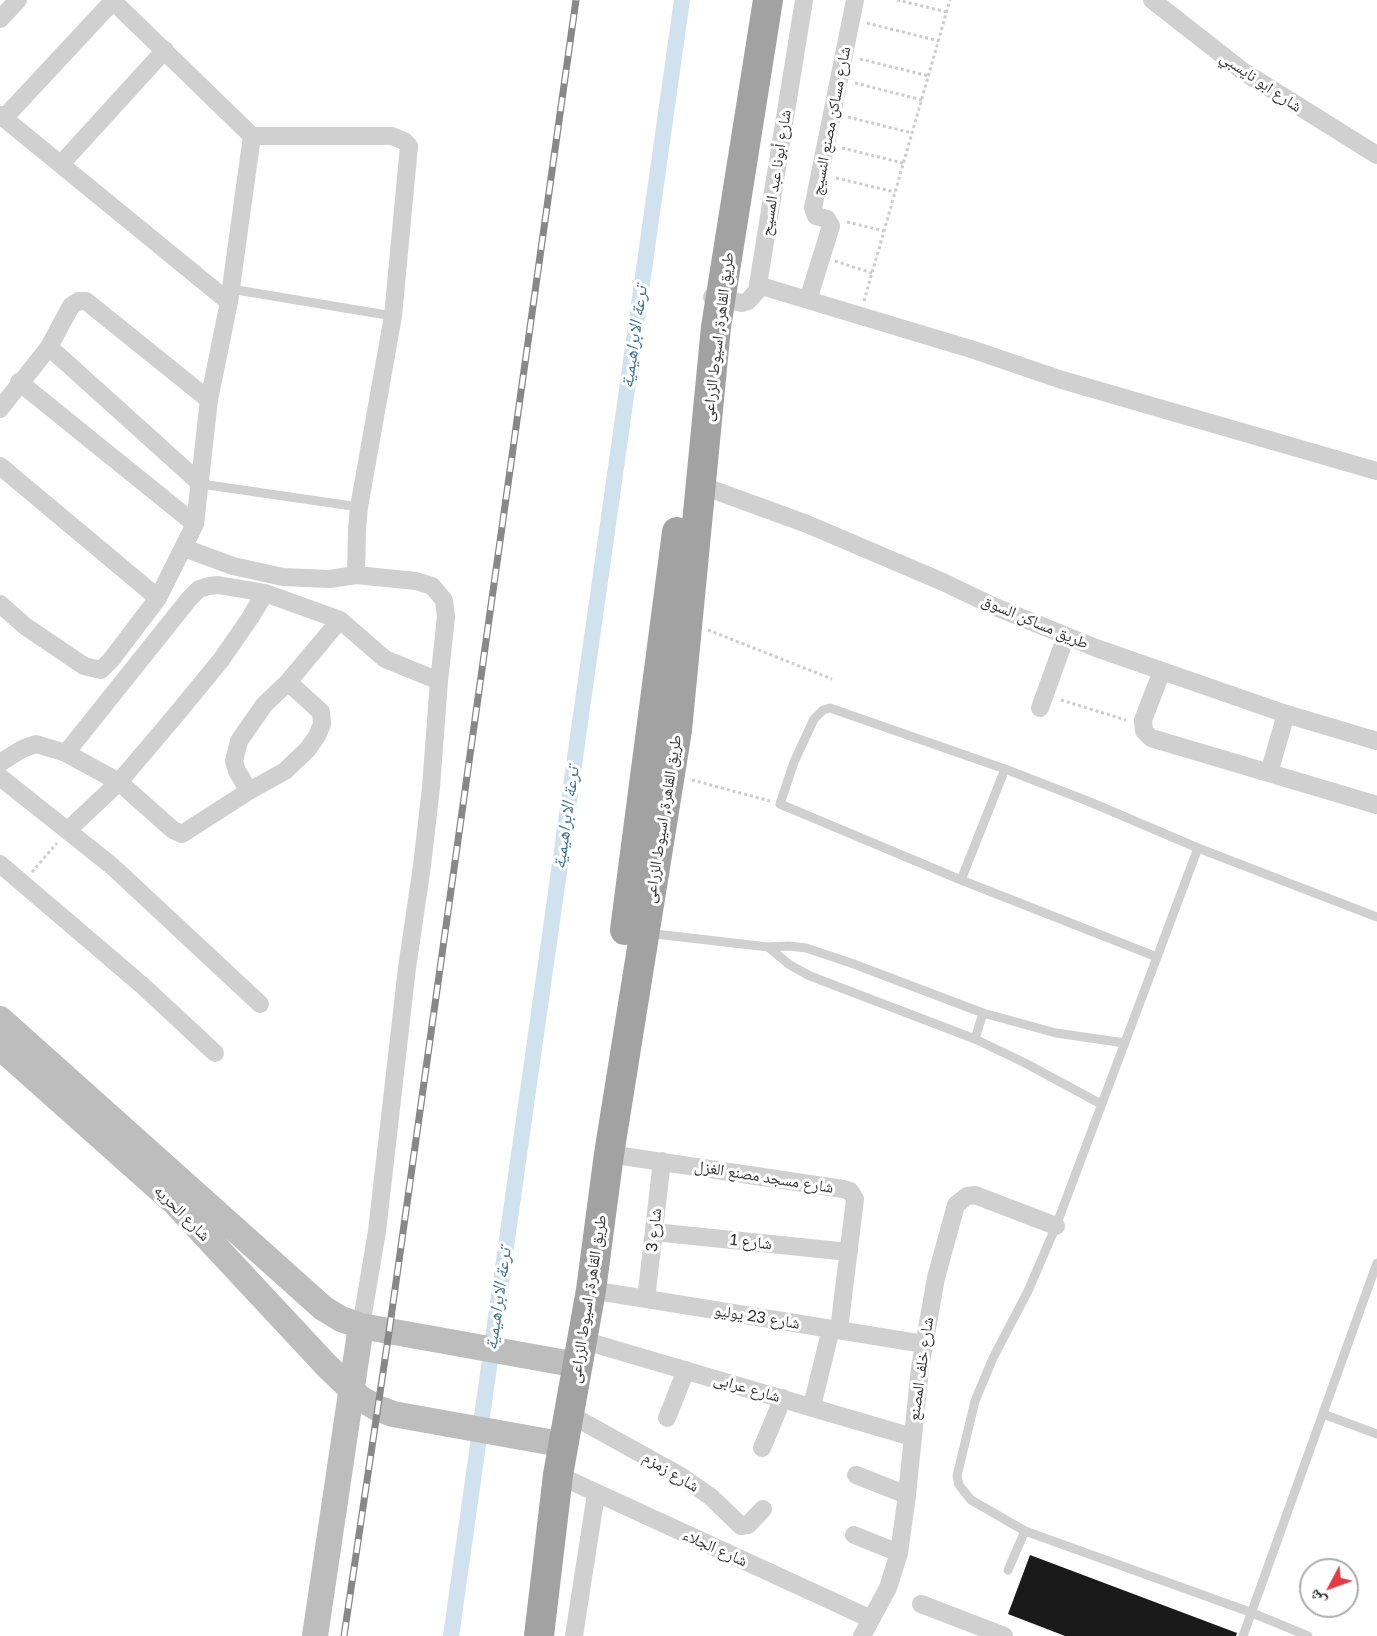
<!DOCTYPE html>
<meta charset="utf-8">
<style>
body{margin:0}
#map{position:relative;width:1377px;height:1636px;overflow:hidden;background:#fff;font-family:"Golos Text","Noto Naskh Arabic",sans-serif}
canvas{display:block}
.north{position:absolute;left:1299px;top:1558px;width:60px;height:60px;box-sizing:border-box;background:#fff;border:2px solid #adadad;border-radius:50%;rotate:229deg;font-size:16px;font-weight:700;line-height:24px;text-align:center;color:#333}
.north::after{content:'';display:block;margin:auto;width:21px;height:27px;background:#e63946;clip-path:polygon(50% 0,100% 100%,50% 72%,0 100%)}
</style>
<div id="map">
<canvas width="1377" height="1636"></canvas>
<div class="north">ش</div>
</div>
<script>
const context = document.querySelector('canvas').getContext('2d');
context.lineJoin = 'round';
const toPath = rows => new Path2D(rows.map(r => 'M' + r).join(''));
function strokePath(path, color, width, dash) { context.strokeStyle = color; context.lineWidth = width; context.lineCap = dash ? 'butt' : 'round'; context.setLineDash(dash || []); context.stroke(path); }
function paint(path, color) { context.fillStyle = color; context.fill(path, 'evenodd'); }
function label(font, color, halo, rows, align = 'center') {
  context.font = font + ' "Golos Text","Noto Naskh Arabic",sans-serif'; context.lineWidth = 6; context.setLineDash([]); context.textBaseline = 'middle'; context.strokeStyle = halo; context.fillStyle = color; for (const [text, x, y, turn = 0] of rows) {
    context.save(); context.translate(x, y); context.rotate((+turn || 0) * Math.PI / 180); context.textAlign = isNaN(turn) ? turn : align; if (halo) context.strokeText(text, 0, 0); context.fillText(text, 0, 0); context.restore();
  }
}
strokePath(toPath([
 [451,1636,682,0]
]), '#cfe2ee', 16);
paint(toPath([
 [1030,1555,1237,1633,1236,1636,1065,1636,1008,1614]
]), '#1a1a1a');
strokePath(toPath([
 [897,0,947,12],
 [867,23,939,41],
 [860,59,929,76],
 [855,83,922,100],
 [848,117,912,133],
 [842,148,903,163],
 [836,178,895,192],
 [847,222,884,231],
 [835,261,872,273],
 [864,301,950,0],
 [708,630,832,679],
 [1061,700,1126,720],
 [692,780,770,801],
 [32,872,57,843]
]), '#cdcdcd', 3, [3, 3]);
strokePath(toPath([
 [231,289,393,316],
 [201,484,359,507],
 [1198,848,1056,1226,1028,1291,993,1358,975,1401,957,1476,959,1485,971,1500,1025,1531,1250,1612,1308,1636],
 [961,880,1005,769],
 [647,933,768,947,789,946,806,948,851,963,983,1013,1056,1033,1125,1043],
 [768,947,790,965,810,976,975,1039,1025,1063,1101,1104],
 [1157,957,961,880,780,804,794,762,814,719,823,710,830,708,1005,769,1090,802,1198,848,1377,917],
 [975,1039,983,1013],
 [1323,1414,1377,1434],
 [1008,1570,1025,1531],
 [1243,1636,1377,1263]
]), '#d0d0d0', 9);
strokePath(toPath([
 [1152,0,1244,72,1377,155],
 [0,19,18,0],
 [0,115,229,302],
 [4,118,113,1],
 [252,136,392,136,404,141,409,146,393,316,359,507,357,529,356,575,416,581,432,586,444,600,446,617,439,681,431,787,422,866,407,968,377,1231,361,1326],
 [61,164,165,50],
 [758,285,974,350,1062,380,1377,471],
 [712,297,742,303,748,301,757,291,804,0],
 [808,300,831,226,827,219,816,216,813,208,855,0],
 [49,347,201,484],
 [19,382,195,524],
 [0,409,49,347,71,306,79,301,86,301,209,400],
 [0,466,158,598],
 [700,485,807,524,943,582,993,606,1096,648,1286,714,1377,741],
 [184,548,233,566,283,577,330,579,356,575],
 [0,604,25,626,84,666,101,670,111,660,158,598,195,524,209,400,229,302,252,136,112,0],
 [1162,671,1143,720,1144,731,1151,738,1377,805],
 [1040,708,1066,636],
 [66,753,189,599,199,589,209,586,218,585,265,593,340,620,385,659,439,681],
 [0,763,22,749,36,744,66,753,119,782,173,830,182,834,249,791,285,771,308,749,317,736,322,724,321,712,288,682],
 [1269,773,1286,714],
 [0,777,112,866,260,1004],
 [249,791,237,771,234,761,239,741,264,705,288,682,340,620],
 [68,830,119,782,175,716,221,660,250,618,265,593],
 [0,864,143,986,215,1053],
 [609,1154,843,1189,850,1191,855,1199,839,1330],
 [654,1232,849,1252],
 [591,1290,924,1344],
 [646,1299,662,1161],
 [582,1340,912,1437],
 [812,1406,831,1329],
 [569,1414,681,1476,711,1497,741,1526,748,1525,763,1509],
 [667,1418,686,1370],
 [762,1448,783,1398],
 [558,1475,871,1619],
 [856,1475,907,1495],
 [854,1535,899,1553],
 [921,1604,1004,1636],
 [574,1636,596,1494],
 [862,1636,888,1588,899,1553,907,1495,920,1368,936,1278,956,1205,967,1196,975,1195,1056,1226]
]), '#d0d0d0', 18);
strokePath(toPath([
 [0,1019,323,1308,341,1319,361,1326,561,1362],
 [0,1047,174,1202,326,1365,360,1398,377,1408,393,1414,549,1442],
 [315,1636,361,1326]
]), '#bdbdbd', 26);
strokePath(toPath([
 [625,930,677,532],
 [539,1636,558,1475,591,1290,609,1154,677,730,716,327,768,0]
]), '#a2a2a2', 30);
const rail = toPath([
 [344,1636,389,1332,576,0]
]);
strokePath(rail, '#888', 7);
strokePath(rail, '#fff', 4.5, [14]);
label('16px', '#333', '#fff', [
 ["شارع ابو نايسبي",1261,82,34],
 ["شارع مساكن مصنع النسيج",831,121,-79],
 ["شارع أبونا عبد المسيح",776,173,-81],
 ["طريق القاهرة, اسيوط الزراعى",718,337,-83],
 ["طريق مساكن السوق",1035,622,23],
 ["طريق القاهرة, اسيوط الزراعى",663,819,-81],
 ["شارع مسجد مصنع الغزل",764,1177,9],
 ["شارع الحريه",182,1213,45],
 ["شارع 3",654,1230,-84],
 ["شارع 1",751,1242,6],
 ["طريق القاهرة, اسيوط الزراعى",588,1299,-81],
 ["شارع 23 يوليو",757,1317,9],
 ["شارع خلف المصنع",921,1369,-82],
 ["شارع عرابى",747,1388,16],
 ["شارع زمزم",671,1472,31],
 ["شارع الجلاء",715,1548,24]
]);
label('italic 18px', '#3f7597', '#fff', [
 ["ترعة الابراهيمية",634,337,-82],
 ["ترعة الابراهيمية",566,818,-82],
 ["ترعة الابراهيمية",498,1299,-82]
]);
</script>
